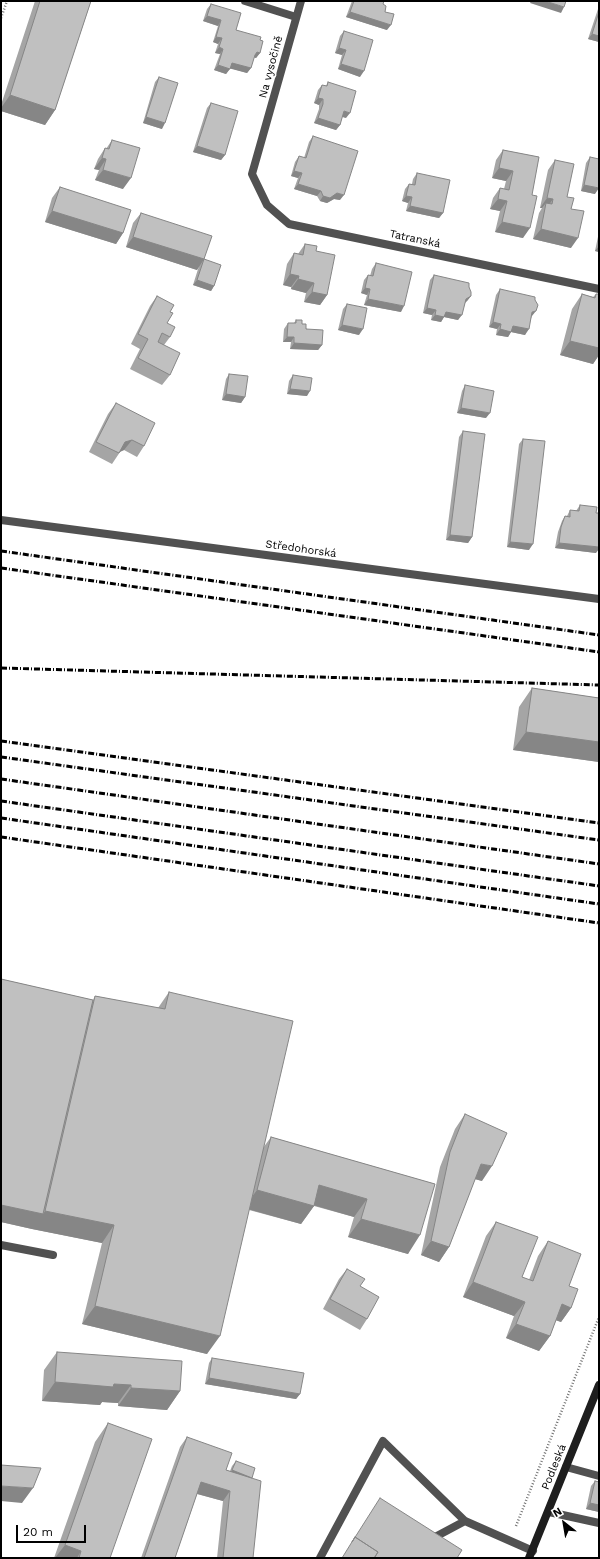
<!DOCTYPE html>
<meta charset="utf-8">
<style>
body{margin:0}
#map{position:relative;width:600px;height:1559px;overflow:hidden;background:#fff;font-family:"Work Sans",sans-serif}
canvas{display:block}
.frame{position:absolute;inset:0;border:2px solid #000;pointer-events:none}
.north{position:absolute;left:544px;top:1503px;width:40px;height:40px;-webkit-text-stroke:3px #fff;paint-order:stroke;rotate:329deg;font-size:11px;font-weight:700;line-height:16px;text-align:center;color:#000}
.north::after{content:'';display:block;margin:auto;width:14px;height:18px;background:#000;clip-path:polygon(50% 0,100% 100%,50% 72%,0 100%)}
.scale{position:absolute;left:16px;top:1525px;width:70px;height:18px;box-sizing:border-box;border:2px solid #000;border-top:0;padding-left:5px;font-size:12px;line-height:14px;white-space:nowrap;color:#000;-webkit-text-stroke:3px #fff;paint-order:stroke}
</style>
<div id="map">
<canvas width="600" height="1559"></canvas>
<div class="frame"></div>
<div class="north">N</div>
<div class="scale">20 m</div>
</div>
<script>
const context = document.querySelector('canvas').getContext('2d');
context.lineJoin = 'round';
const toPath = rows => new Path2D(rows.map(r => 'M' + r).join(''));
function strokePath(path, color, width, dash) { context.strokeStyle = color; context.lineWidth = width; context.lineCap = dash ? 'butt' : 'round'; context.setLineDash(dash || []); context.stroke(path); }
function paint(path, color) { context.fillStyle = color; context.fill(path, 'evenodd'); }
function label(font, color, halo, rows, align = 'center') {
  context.font = font + ' "Work Sans",sans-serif'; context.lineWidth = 3.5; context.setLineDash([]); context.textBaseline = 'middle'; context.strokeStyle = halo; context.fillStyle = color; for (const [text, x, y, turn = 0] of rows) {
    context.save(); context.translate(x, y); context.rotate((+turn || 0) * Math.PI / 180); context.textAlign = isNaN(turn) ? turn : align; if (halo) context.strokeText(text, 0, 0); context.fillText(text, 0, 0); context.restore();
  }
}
strokePath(toPath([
 [1,18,7,1],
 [516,1526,599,1317]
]), '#737373', 2.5, [1, 2]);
strokePath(toPath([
 [245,1,296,17],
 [1,1245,53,1255],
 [566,1467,599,1476],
 [549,1512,599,1523],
 [320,1558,383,1441,465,1521,533,1551],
 [419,1558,435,1537,465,1521]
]), '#515151', 8);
strokePath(toPath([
 [301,1,252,174,267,205,289,224,599,289],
 [1,520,599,599]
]), '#515151', 8);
strokePath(toPath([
 [529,1558,599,1385]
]), '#1e1e1e', 8);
strokePath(toPath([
 [1,551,599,635],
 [1,568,599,652],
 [1,668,599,685],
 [1,741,599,823],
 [1,757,599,840],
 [1,779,599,864],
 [1,801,599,886],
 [1,818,599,904],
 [1,837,599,923]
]), '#000', 3, [6, 2, 1, 2]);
paint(toPath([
 [35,1,91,1,55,110,45,125,1,111,1,105],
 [352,1,384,1,383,4,385,12,387,30,346,17],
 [211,4,236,30,260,40,260,53,256,58,254,57,251,68,247,73,230,68,226,74,214,70,220,54,215,53,218,44,213,42,218,26,203,21,207,9],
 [599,6,599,42,588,39],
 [344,31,360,77,338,69,342,55,335,53,340,36],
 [159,77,162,129,143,123,155,82],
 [328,82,346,118,342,117,340,125,336,130,314,123,319,109,319,105,314,103,318,90,322,85,326,86],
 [211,103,225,155,221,160,193,152,207,108],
 [313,136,340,200,334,199,327,203,320,201,317,196,294,189,298,178,291,176,295,162,299,156,304,158,309,142],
 [112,140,123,189,95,180,99,170,94,169,98,159,105,148,106,149],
 [503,150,539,157,523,238,495,232,500,211,490,209,493,198,500,188,504,189,506,181,492,178,496,160],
 [590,157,595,194,581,191,586,163],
 [555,160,571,209,571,248,533,239,539,213,542,208,540,208,548,170],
 [417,173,443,213,439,218,406,211,408,203,402,201,405,189,409,184,412,184,413,179],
 [60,187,123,233,116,244,45,222,52,198],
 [141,213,204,259,214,286,211,291,193,285,199,266,197,270,126,247,133,223],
 [599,232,599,252,595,251],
 [305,244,316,251,327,295,320,305,304,302,306,293,291,289,291,287,283,285,287,264,294,253,298,254],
 [376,263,401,312,364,305,367,295,361,293,364,280,368,275,370,276,372,269],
 [434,275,471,296,467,301,465,303,458,320,444,317,441,322,431,320,432,315,423,313,430,280],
 [500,289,532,316,525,335,511,332,508,337,496,335,497,329,489,327,496,295],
 [582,294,593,297,596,294,599,294,599,355,593,364,560,355,572,309],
 [157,296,170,312,167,323,170,337,164,345,170,375,162,385,130,369,140,349,131,344,150,306],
 [347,304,359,335,338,330,343,309],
 [296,320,302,324,322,345,318,350,290,349,291,342,283,342,284,329,288,323,294,323],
 [229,374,245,397,241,403,222,400,226,379],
 [293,375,307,396,287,394,289,381],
 [465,385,486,418,457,413,462,391],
 [116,403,144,446,137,457,124,450,120,452,112,464,89,452,108,414],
 [463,431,472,537,468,543,446,540,459,437],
 [523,439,529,550,507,547,519,444],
 [580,505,596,513,596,553,555,548,558,532,562,521,565,516,567,516,570,510,576,511],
 [532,688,599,698,599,762,513,750,519,707],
 [1,979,93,1000,95,996,158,1008,169,992,263,1148,271,1137,435,1184,408,1254,348,1237,354,1217,314,1206,301,1224,249,1210,207,1354,82,1324,102,1243,32,1229,1,1222],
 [465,1114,482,1181,475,1179,449,1247,439,1262,421,1255,440,1167,455,1129],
 [496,1222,522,1277,529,1280,538,1256,548,1241,569,1286,571,1308,561,1322,556,1320,550,1336,539,1351,506,1338,514,1316,463,1297,486,1236],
 [347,1269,360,1286,367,1319,360,1330,323,1309,339,1279],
 [57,1352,180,1391,167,1410,118,1406,118,1403,102,1402,100,1405,42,1401,44,1370],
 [212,1358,300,1394,296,1399,205,1384,209,1363],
 [108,1423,110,1558,54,1558,95,1442],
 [187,1437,226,1470,230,1471,232,1466,236,1461,251,1478,253,1558,217,1558,223,1501,197,1494,175,1558,141,1558,180,1447],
 [595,1481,599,1482,599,1512,586,1509,591,1486]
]), '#a5a5a5');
paint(toPath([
 [531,1,545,1,564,7,561,13,530,3],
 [350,12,391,25,387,30,346,17],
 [207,16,221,20,218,26,203,21],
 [592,34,599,36,599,42,588,39],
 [216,37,222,38,218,44,213,42],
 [219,47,223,49,220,54,215,53],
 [339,48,346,50,342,55,335,53],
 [257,52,260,53,256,58,253,57],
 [232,63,251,68,247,73,228,68],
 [341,64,364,71,360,77,338,69],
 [218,65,230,69,226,74,214,70],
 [10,95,55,110,45,125,1,111,1,108],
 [318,98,323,99,319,105,314,103],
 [344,111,350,113,346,118,341,116],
 [146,117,165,123,162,129,143,123],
 [318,118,340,125,336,130,314,123],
 [197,146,225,155,221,160,193,152],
 [102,158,106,159,99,170,94,169],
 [499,168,513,171,506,181,492,178],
 [103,170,131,178,123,189,95,180],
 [294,171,302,173,298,178,291,176],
 [298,184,321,191,317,196,294,189],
 [584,185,599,188,595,194,581,191],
 [337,193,344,195,340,200,334,199,327,203,320,201,323,196],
 [406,196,412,197,408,203,402,201],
 [547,198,553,199,546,209,546,203,542,208,540,208],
 [498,199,507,201,500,211,490,209],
 [410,206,443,213,439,218,406,211],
 [52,211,123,233,116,244,45,222],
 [502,222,530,228,523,238,495,232],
 [541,229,578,238,571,248,533,239],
 [133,237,204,259,197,270,126,247],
 [599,246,599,252,595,251],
 [290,274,299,276,291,287,283,285],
 [298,279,314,283,306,293,291,289],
 [197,280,214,286,211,291,193,285],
 [365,288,370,289,367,295,361,293],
 [312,292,327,295,320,305,304,302],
 [471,296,467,301,462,305,466,299],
 [368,299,404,306,401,312,364,305],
 [427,308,436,310,432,315,423,313],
 [536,311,532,316,529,317,532,312],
 [446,312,462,315,458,320,444,317,441,322,431,320,435,315],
 [493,322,501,324,497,329,489,327],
 [342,325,363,329,359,335,338,330],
 [513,326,529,329,525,335,511,332,508,337,496,335,500,329],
 [287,337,294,337,291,342,283,342],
 [570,341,599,348,599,355,593,364,560,355],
 [294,343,322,345,318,350,290,349],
 [290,389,310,391,307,396,287,394],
 [226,394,245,397,241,403,222,400],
 [461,408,490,413,486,418,457,413],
 [132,440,124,450,117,453,125,442],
 [450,535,472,537,468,543,446,540],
 [510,542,533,544,529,550,507,547],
 [559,543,599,547,599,549,596,553,555,548],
 [526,732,599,742,599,762,513,750],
 [481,1164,492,1166,482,1181,471,1178],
 [319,1185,367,1199,354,1217,306,1203],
 [257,1190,314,1206,301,1224,244,1208],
 [1,1205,43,1214,45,1211,114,1225,102,1243,32,1229,1,1222],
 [361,1219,420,1235,408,1254,348,1237],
 [431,1241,449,1247,439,1262,421,1255],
 [473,1282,525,1302,514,1316,463,1297],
 [562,1304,571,1308,561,1322,552,1319],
 [95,1306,220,1336,207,1354,82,1324],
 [516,1324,550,1336,539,1351,506,1338],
 [209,1378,300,1394,296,1399,205,1384],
 [55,1382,114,1384,131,1385,118,1403,102,1402,100,1405,42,1401],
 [131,1388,180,1391,167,1410,118,1406],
 [232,1470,252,1478,228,1476],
 [201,1482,230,1491,223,1501,194,1493],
 [1,1486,33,1488,22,1503,1,1501],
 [590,1503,599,1505,599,1512,586,1509],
 [65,1545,81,1551,77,1558,55,1558]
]), '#868686');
const building = toPath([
 [40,1,91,1,55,110,10,95,40,1],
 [354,1,384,1,383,4,386,6,385,12,394,14,391,25,350,12,354,1],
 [545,1,566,1,564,7,545,1],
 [211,4,241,13,236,30,261,37,260,40,263,41,260,53,257,52,255,55,251,68,232,63,230,69,218,65,223,49,219,47,222,38,216,37,221,20,207,16,211,4],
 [599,12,599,36,592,34,599,12],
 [344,31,373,40,364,71,341,64,346,50,339,48,344,31],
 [159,77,178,83,165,123,146,117,159,77],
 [328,82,356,91,350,113,344,111,340,125,318,118,323,104,323,99,318,98,322,85,327,86,328,82],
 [211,103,238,111,225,155,197,146,211,103],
 [313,136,358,151,344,195,337,193,330,198,323,196,321,191,298,184,302,173,294,171,299,156,306,158,313,136],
 [112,140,140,148,131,178,103,170,106,159,102,158,105,148,109,149,112,140],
 [503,150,539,157,532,195,537,196,530,228,502,222,507,201,498,199,500,188,509,190,513,171,499,168,503,150],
 [590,157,599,159,599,188,584,185,590,157],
 [555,160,574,164,567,197,574,198,571,209,584,211,578,238,541,229,546,203,552,204,553,199,547,198,555,160],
 [417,173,450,180,443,213,410,206,412,197,406,196,409,184,415,185,417,173],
 [60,187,131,210,123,233,52,211,60,187],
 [141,213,212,236,204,259,133,237,141,213],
 [305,244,317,246,316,251,335,255,327,295,312,292,314,283,298,279,299,276,290,274,294,253,303,255,305,244],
 [204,259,221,265,214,286,197,280,204,259],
 [376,263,412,272,404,306,368,299,370,289,365,288,368,275,373,276,376,263],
 [434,275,469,283,469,287,471,292,471,296,466,299,462,315,446,312,444,317,435,315,436,310,427,308,434,275],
 [500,289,535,297,535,300,538,305,536,311,532,312,529,329,513,326,511,332,500,329,501,324,493,322,500,289],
 [582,294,595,298,596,294,599,294,599,348,570,341,582,294],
 [157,296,174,305,170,312,173,313,167,323,175,327,170,337,162,333,158,342,180,353,170,375,138,358,148,339,138,334,157,296],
 [347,304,367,308,363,329,342,325,347,304],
 [296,320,302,320,302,324,306,324,306,329,323,330,322,345,294,343,294,337,287,337,288,323,296,323,296,320],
 [229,374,248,376,245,397,226,394,229,374],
 [293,375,312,378,310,391,290,389,293,375],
 [465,385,494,391,490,413,461,408,465,385],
 [116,403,155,423,144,446,132,440,125,442,119,453,96,442,116,403],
 [463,431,485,434,472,537,450,535,463,431],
 [523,439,545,441,533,544,510,542,523,439],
 [580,505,597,507,596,513,599,513,599,547,559,543,561,527,565,516,570,517,570,510,579,511,580,505],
 [532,688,599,698,599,742,526,732,532,688],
 [1,979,93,1000,43,1214,1,1205,1,979],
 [169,992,293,1021,220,1336,95,1306,114,1225,45,1211,95,996,165,1009,169,992],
 [465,1114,507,1133,492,1166,481,1164,449,1247,431,1241,450,1152,465,1114],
 [271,1137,435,1184,420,1235,361,1219,367,1199,319,1185,314,1206,257,1190,271,1137],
 [496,1222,538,1237,522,1277,533,1281,548,1241,581,1254,569,1286,578,1289,571,1308,562,1304,550,1336,516,1324,525,1302,473,1282,496,1222],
 [347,1269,365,1279,360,1286,379,1297,367,1319,330,1299,347,1269],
 [57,1352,182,1361,180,1391,131,1388,131,1385,114,1384,113,1387,55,1382,57,1352],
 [212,1358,304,1373,300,1394,209,1378,212,1358],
 [108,1423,152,1439,110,1558,79,1558,81,1551,65,1545,108,1423],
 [187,1437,232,1453,226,1470,261,1481,253,1558,223,1558,230,1491,201,1482,175,1558,144,1558,187,1437],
 [236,1461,255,1468,252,1478,232,1470,236,1461],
 [1,1465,41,1468,33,1488,1,1486,1,1465],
 [595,1481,599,1482,599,1505,590,1503,595,1481],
 [380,1498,462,1550,457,1558,376,1558,375,1557,378,1552,355,1537,352,1542,380,1498],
 [355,1537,378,1552,374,1558,342,1558,355,1537]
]);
paint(building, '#c0c0c0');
strokePath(building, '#868686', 1);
label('11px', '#000', '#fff', [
 ["Na vysočině",271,67,-75],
 ["Tatranská",415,239,12],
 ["Středohorská",301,549,8],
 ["Podleská",554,1467,-68]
]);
</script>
